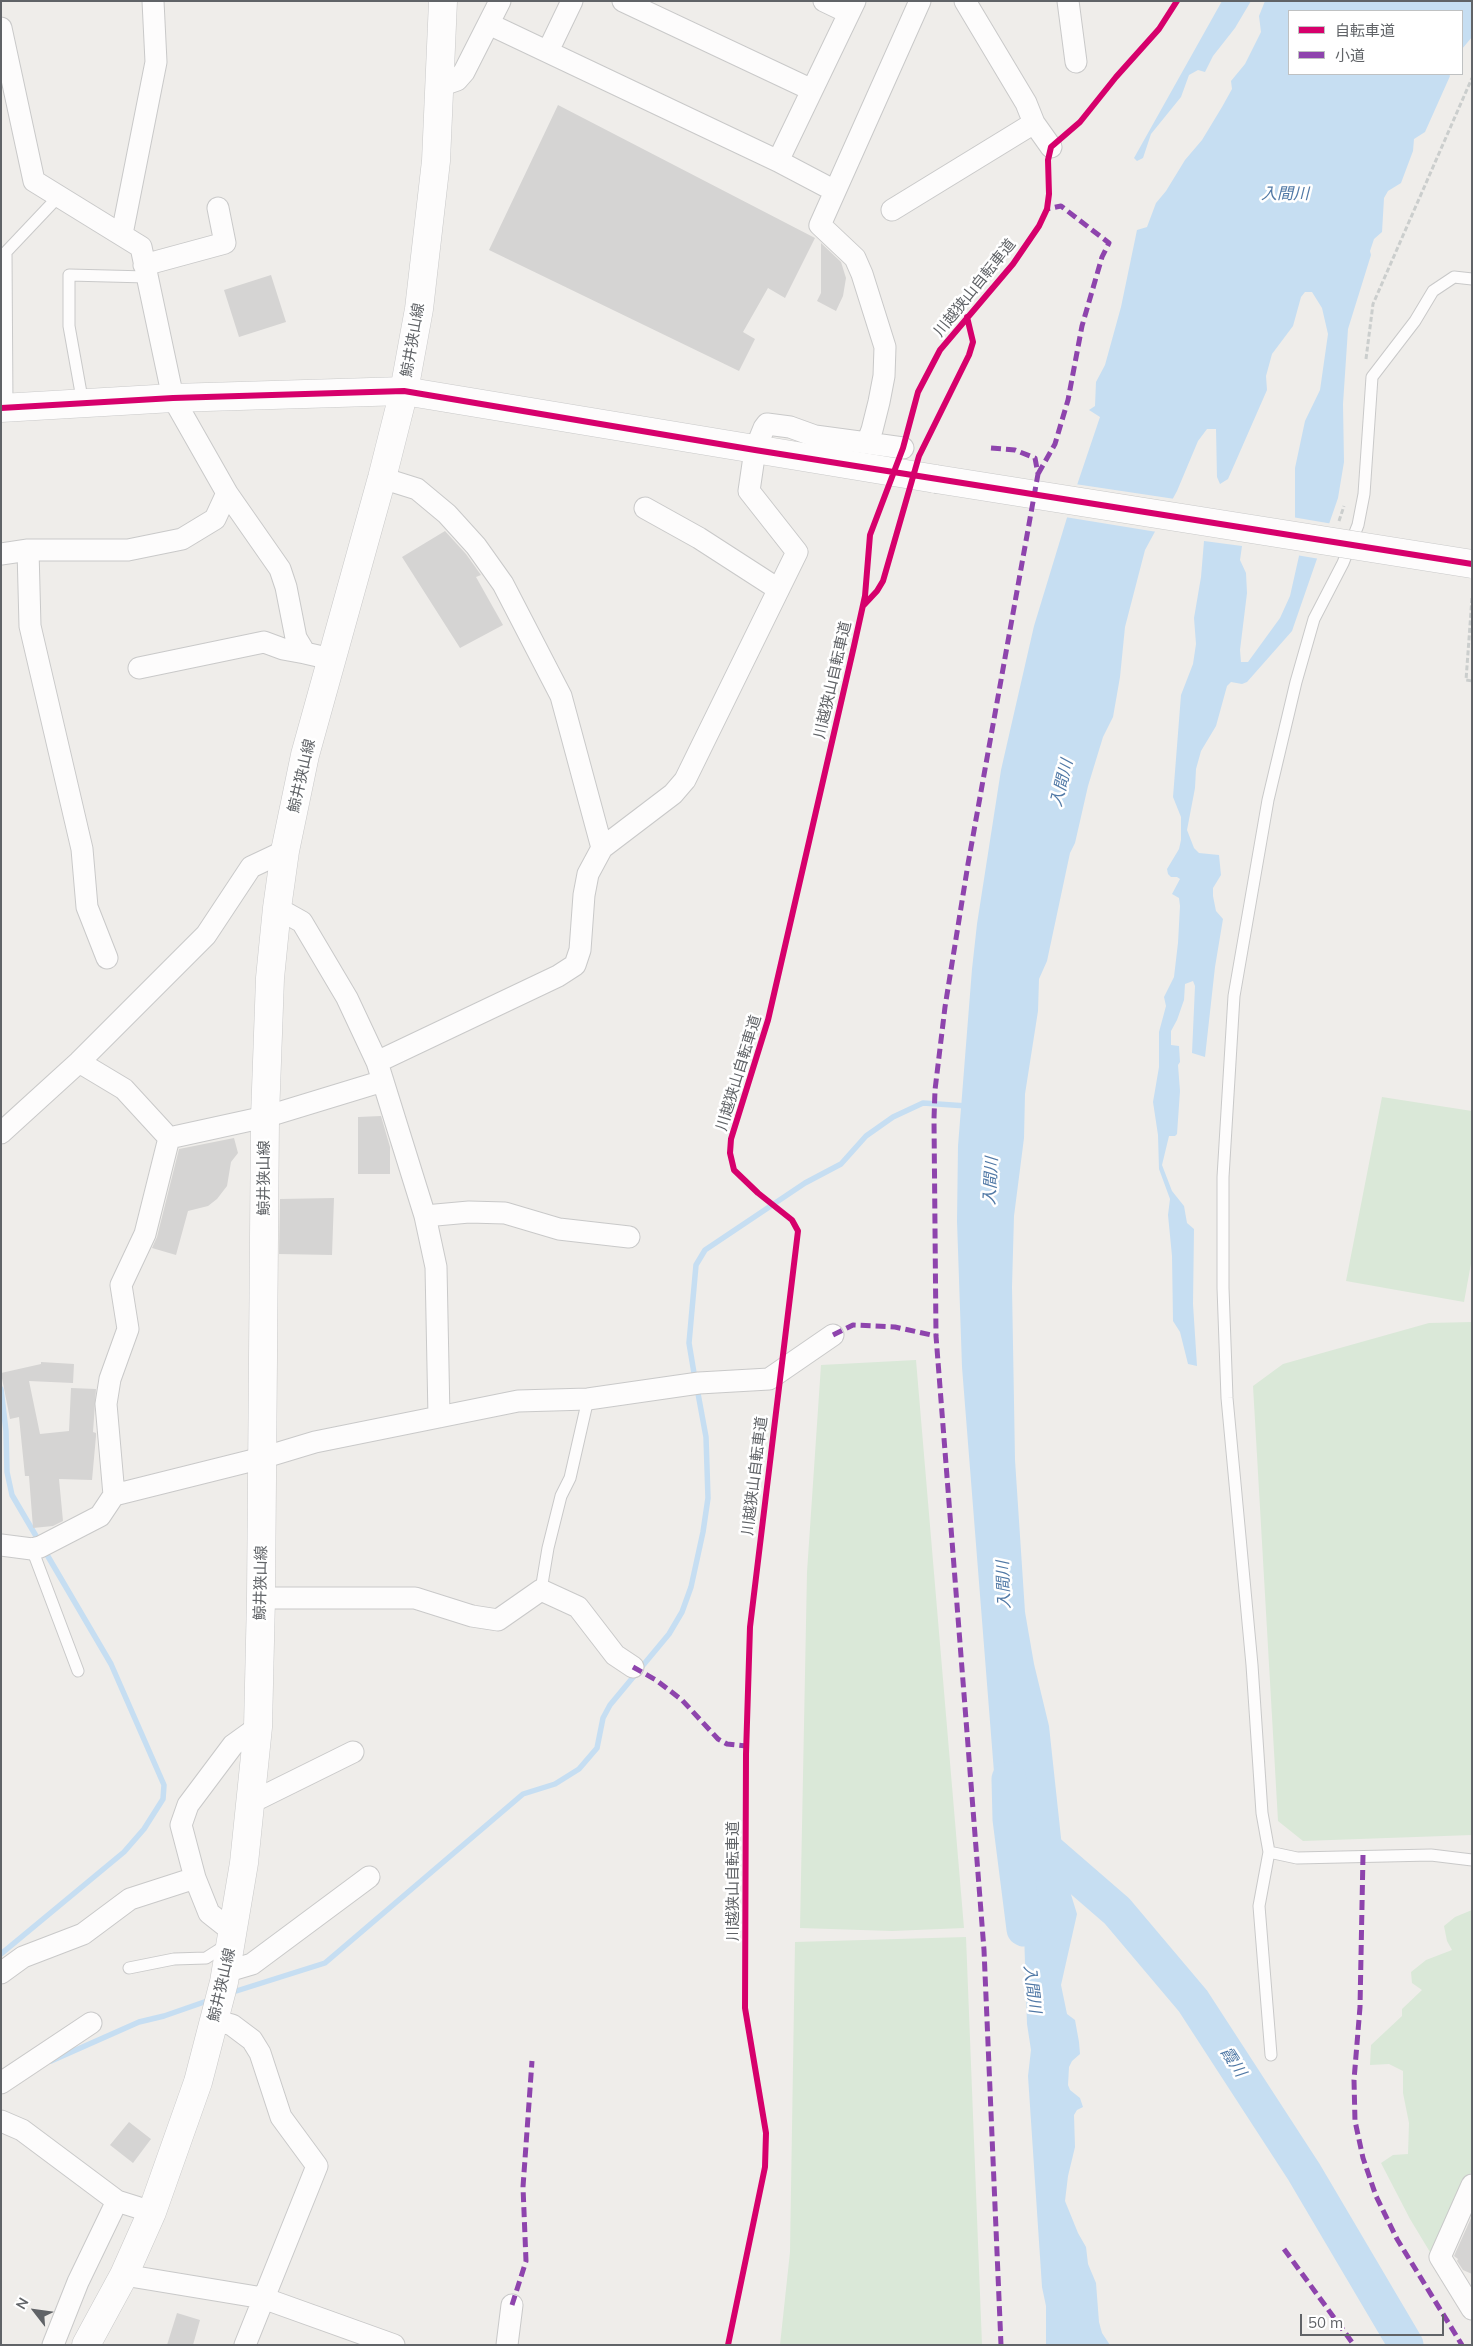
<!DOCTYPE html>
<meta charset="utf-8">
<style>
body{margin:0}
#map{position:relative;width:1473px;height:2346px;overflow:hidden;background:#efedea;font-family:Mulish,"Noto Sans JP",sans-serif}
canvas{display:block}
.frame{position:absolute;inset:0;border:2px solid #606367;pointer-events:none}
.legend{position:absolute;left:1288px;top:10px;width:175px;height:65px;box-sizing:border-box;background:#fff;border:1px solid #bfc1c2;margin:0;padding:6px 9px;list-style:none;font-size:15px;color:#606367}
.legend li{display:flex;align-items:center;gap:10px;height:25px}
.legend b{width:25px;border:1px solid #bfc1c2}
.north{position:absolute;left:10px;top:2286px;width:50px;height:50px;-webkit-text-stroke:4px #fff;paint-order:stroke;rotate:300deg;font-size:14px;font-weight:700;line-height:20px;text-align:center;color:#606367}
.north::after{content:'';display:block;margin:auto;width:18px;height:22px;background:#606367;clip-path:polygon(50% 0,100% 100%,50% 72%,0 100%)}
.scale{position:absolute;left:1300px;top:2314px;width:144px;height:22px;box-sizing:border-box;border:2px solid #606367;border-top:0;padding-left:6px;font-size:15px;line-height:18px;white-space:nowrap;color:#606367;-webkit-text-stroke:4px #fff;paint-order:stroke}
</style>
<div id="map">
<canvas width="1473" height="2346"></canvas>
<div class="frame"></div>
<ul class="legend">
<li><b style="height:6px;background:#d6006c"></b>自転車道</li>
<li><b style="height:6px;background:#8e44ad"></b>小道</li>
</ul>
<div class="north">N</div>
<div class="scale">50 m</div>
</div>
<script>
const context = document.querySelector('canvas').getContext('2d');
context.lineJoin = 'round';
function paint(path, color) { context.fillStyle = color; context.fill(path, 'evenodd'); }
const toPath = rows => new Path2D(rows.map(r => 'M' + r).join(''));
function strokePath(path, color, width, dash) { context.strokeStyle = color; context.lineWidth = width; context.lineCap = dash ? 'butt' : 'round'; context.setLineDash(dash || []); context.stroke(path); }
function label(font, color, halo, rows, align = 'center') {
  context.font = font + ' Mulish,"Noto Sans JP",sans-serif'; context.lineWidth = 5; context.setLineDash([]); context.textBaseline = 'middle'; context.strokeStyle = halo; context.fillStyle = color; for (const [text, x, y, turn = 0] of rows) {
    context.save(); context.translate(x, y); context.rotate((+turn || 0) * Math.PI / 180); context.textAlign = isNaN(turn) ? turn : align; if (halo) context.strokeText(text, 0, 0); context.fillText(text, 0, 0); context.restore();
  }
}
paint(toPath([
 [1382,1097,1472,1111,1472,1258,1464,1302,1346,1281],
 [1472,1322,1472,1835,1303,1841,1278,1821,1253,1386,1283,1364,1429,1323],
 [916,1360,964,1928,892,1931,800,1928,807,1572,821,1365],
 [1472,1910,1472,2170,1433,2257,1410,2219,1381,2163,1393,2155,1408,2154,1409,2123,1403,2093,1403,2071,1389,2064,1370,2065,1371,2045,1402,2016,1402,2009,1422,1990,1412,1983,1411,1972,1426,1960,1452,1950,1447,1941,1444,1926,1455,1917],
 [966,1937,982,2345,780,2345,790,2252,795,1942]
]), '#dae8d8');
paint(toPath([
 [1222,1,1251,1,1235,28,1213,56,1205,72,1198,70,1189,75,1181,97,1151,134,1143,158,1137,161,1134,158],
 [1265,1,1472,1,1472,37,1462,49,1462,11,1289,11,1289,74,1449,74,1450,76,1425,132,1414,139,1413,151,1401,183,1388,191,1384,198,1382,232,1374,239,1370,251,1371,255,1348,329,1343,404,1344,462,1338,498,1292,631,1247,682,1242,684,1231,682,1227,686,1216,726,1201,751,1196,769,1195,788,1187,830,1194,848,1199,853,1219,855,1221,875,1213,888,1213,896,1216,911,1223,919,1215,967,1205,1057,1192,1053,1195,986,1193,981,1185,984,1184,1000,1177,1020,1171,1031,1171,1045,1179,1046,1180,1062,1178,1065,1180,1091,1177,1134,1175,1136,1169,1136,1162,1165,1172,1191,1184,1206,1187,1223,1194,1229,1193,1304,1197,1366,1188,1364,1180,1332,1173,1321,1172,1256,1168,1215,1170,1199,1159,1169,1158,1135,1153,1102,1159,1067,1159,1032,1166,1006,1164,997,1174,977,1178,943,1180,906,1179,898,1172,894,1180,879,1177,877,1171,877,1168,874,1167,869,1179,849,1181,840,1181,817,1173,797,1181,695,1193,664,1196,644,1194,618,1201,577,1204,541,1242,546,1240,560,1246,573,1247,593,1240,650,1241,662,1248,662,1280,618,1290,596,1299,556,1295,525,1295,468,1305,421,1320,390,1328,334,1322,308,1312,292,1305,292,1301,297,1293,326,1272,354,1266,376,1267,390,1228,479,1220,484,1217,477,1216,429,1207,429,1198,441,1177,491,1145,550,1125,627,1120,677,1113,717,1103,737,1088,786,1075,843,1070,853,1047,961,1039,979,1038,1011,1025,1094,1024,1138,1014,1216,1012,1287,1015,1460,1025,1612,1034,1664,1049,1726,1065,1875,1077,1914,1061,1985,1067,2014,1075,2020,1079,2042,1080,2054,1072,2061,1069,2067,1068,2085,1070,2090,1080,2098,1083,2107,1077,2110,1074,2115,1075,2147,1068,2176,1065,2201,1078,2233,1086,2247,1088,2264,1096,2283,1099,2322,1102,2333,1110,2345,1046,2345,1046,2306,1042,2287,1028,2076,1031,2050,1027,2024,1024,1932,1019,1900,1017,1849,1011,1827,1007,1791,1003,1785,995,1785,962,1367,957,1221,958,1146,972,969,977,924,1001,770,1034,626,1076,488,1100,417,1089,410,1095,406,1096,382,1105,365,1121,307,1137,230,1147,227,1156,203,1166,191,1185,160,1202,140,1222,107,1232,89,1231,81,1245,64,1261,32,1259,16]
]), '#c6def2');
paint(toPath([
 [1075,484,1175,499,1157,532,1065,517],
 [1292,517,1333,524,1320,559,1296,555]
]), '#efedea');
strokePath(toPath([
 [695,1379,689,1343,696,1265,705,1250,805,1183,841,1164,866,1136,893,1117,923,1103,967,1106],
 [1,1389,6,1431,7,1472,12,1495,111,1664,164,1785,163,1799,144,1829,124,1852,1,1954],
 [230,1993,325,1963,523,1794,555,1784,579,1769,597,1748,603,1718,610,1705,669,1634,682,1612,691,1587,703,1532,708,1498,706,1437,697,1388],
 [51,2061,139,2022,164,2016,210,2000]
]), '#c6def2', 5.5);
strokePath(toPath([
 [1009,1779,1010,1819,1024,1929],
 [1027,1833,1117,1911,1193,2001,1304,2172,1406,2345]
]), '#c6def2', 35);
paint(toPath([
 [558,105,815,238,785,298,768,288,743,332,755,339,739,371,489,250],
 [821,243,841,262,846,278,843,296,836,311,817,301,821,293],
 [271,275,286,322,239,337,224,290],
 [445,531,466,554,481,575,476,577,503,625,460,648,402,557],
 [381,1116,390,1147,390,1174,358,1174,358,1117],
 [234,1138,238,1153,231,1162,227,1186,217,1199,208,1206,188,1211,176,1255,152,1248,157,1237,179,1149],
 [334,1198,332,1255,279,1254,280,1199],
 [41,1362,74,1364,73,1383,29,1381,40,1434,69,1431,71,1388,96,1389,93,1432,96,1433,96,1436,92,1480,59,1479,63,1521,53,1526,33,1528,29,1476,25,1476,19,1417,10,1419,1,1373,41,1364],
 [129,2122,151,2139,133,2163,110,2145],
 [1472,2216,1472,2274,1463,2270,1457,2261,1458,2259,1454,2256],
 [177,2313,200,2320,193,2345,167,2345]
]), '#d5d4d3');
const service = toPath([
 [83,404,69,326,69,275,147,277],
 [7,408,6,252,59,196],
 [32,1549,78,1671],
 [541,1590,548,1548,561,1496,570,1478,588,1399],
 [1269,1852,1297,1858,1431,1855,1472,1860],
 [129,1968,174,1959,206,1958,228,1944],
 [1271,2055,1259,1906,1269,1852,1262,1813,1252,1665,1227,1398,1223,1288,1223,1177,1234,996,1268,800,1296,682,1314,619,1343,563,1358,525,1364,494,1372,377,1415,321,1433,291,1454,277,1472,279]
]);
const minor = toPath([
 [623,1,812,90],
 [824,1,849,13],
 [965,1,1026,103,1034,123,1051,147],
 [1068,1,1076,62],
 [489,24,778,161,835,191],
 [1,28,34,181,141,247,173,398,227,493,215,519,182,539,128,550,28,550,1,554],
 [548,51,572,1],
 [440,86,457,80,464,72,500,1],
 [778,161,855,1],
 [892,210,1034,123],
 [122,234,156,62,153,1],
 [144,265,225,243,218,208],
 [867,443,903,448],
 [382,478,417,489,447,514,476,546,503,584,561,696,602,848],
 [227,493,280,569,286,587,296,638,305,653,331,659],
 [645,508,699,538,778,589],
 [28,550,30,626,82,849,87,907,107,958],
 [139,668,264,642,283,649,305,653],
 [277,908,302,922,347,998,377,1062,425,1216,436,1267,439,1417],
 [79,1062,124,1089,169,1138,145,1234,121,1285,128,1329,110,1379,106,1404,114,1495],
 [377,1062,558,976,575,965,580,950,584,895,588,874,602,848,673,794,685,780,797,552,749,491,755,450,764,428,767,424,790,427,815,436,867,443,872,430,879,402,884,376,885,347,862,274,855,258,820,225,920,1],
 [1,1133,79,1062,206,935,251,867,285,851],
 [169,1138,265,1117,383,1081],
 [425,1216,469,1212,505,1213,559,1229,629,1237],
 [1,1545,32,1549,40,1547,100,1516,114,1495,262,1458,315,1442,518,1401,588,1399,699,1383,769,1379,833,1335],
 [261,1598,415,1598,472,1616,498,1620,541,1590,578,1607,615,1655,633,1667],
 [252,1802,353,1752],
 [195,1878,181,1825,188,1805,233,1745,258,1727],
 [225,1972,252,1964,369,1877],
 [1,1973,23,1957,83,1934,130,1899,195,1878,209,1913,233,1932],
 [214,2020,232,2025,252,2040,260,2053,281,2117,317,2166,245,2345],
 [1,2083,91,2023],
 [1,2121,22,2130,117,2201,152,2212],
 [1472,2185,1440,2257,1472,2309],
 [124,2275,263,2298,394,2345],
 [53,2345,78,2282,117,2201],
 [507,2345,512,2305]
]);
const tertiary = toPath([
 [1,408,173,398,404,391,936,479]
]);
const secondary = toPath([
 [86,2345,124,2275,152,2212,198,2082,224,1982,244,1863,258,1727,261,1598,265,1117,270,978,277,908,285,851,305,755,382,478,404,391,419,309,436,161,443,1]
]);
strokePath(service, '#c9c9c9', 13);
strokePath(minor, '#c9c9c9', 23);
strokePath(tertiary, '#c9c9c9', 29);
strokePath(secondary, '#c9c9c9', 29);
strokePath(toPath([
 [1366,359,1373,304,1472,78],
 [1339,521,1344,506],
 [1472,598,1466,680,1472,681]
]), '#cbcecd', 3, [5, 2.5]);
strokePath(service, '#fdfcfc', 11);
strokePath(minor, '#fdfcfc', 21);
strokePath(tertiary, '#fdfcfc', 28);
strokePath(secondary, '#fdfcfc', 28);
const tertiaryBridge = toPath([
 [936,479,1472,564]
]);
strokePath(tertiaryBridge, '#c9c9c9', 29, []);
strokePath(tertiaryBridge, '#fdfcfc', 28);
strokePath(toPath([
 [991,448,1015,450,1035,458,1038,474,968,864,945,1007,935,1090,934,1119,936,1336,984,1950,1001,2345],
 [1038,474,1055,444,1068,400,1082,326,1102,257,1109,243,1061,206,1047,209],
 [833,1335,853,1325,895,1327,936,1336],
 [633,1667,656,1680,682,1700,718,1739,727,1744,746,1746],
 [1363,1855,1360,2007,1354,2080,1355,2121,1363,2158,1376,2196,1397,2239,1462,2345],
 [1284,2249,1354,2345],
 [512,2305,526,2261,523,2187,532,2061]
]), '#8e44ad', 5, [10, 5]);
strokePath(toPath([
 [1,408,173,398,404,391,755,450,1472,564],
 [863,606,877,591,883,581,919,456,969,355,973,342,967,317],
 [728,2345,765,2167,766,2133,745,2008,746,1754,750,1627,798,1231,792,1220,758,1193,734,1170,730,1153,731,1139,768,1020,854,646,865,596,870,535,903,448,918,392,940,350,1013,264,1039,226,1047,209,1049,194,1048,160,1051,147,1080,122,1116,77,1159,29,1177,1]
]), '#d6006c', 6);
label('15px', '#606367', '#fff', [
 ["川越狭山自転車道",975,288,-51],
 ["鯨井狭山線",413,340,-80],
 ["川越狭山自転車道",833,680,-77],
 ["鯨井狭山線",302,776,-77],
 ["川越狭山自転車道",739,1073,-73],
 ["鯨井狭山線",264,1178,-90],
 ["川越狭山自転車道",755,1476,-83],
 ["鯨井狭山線",261,1583,-89],
 ["川越狭山自転車道",733,1881,-90],
 ["鯨井狭山線",222,1985,-77]
]);
label('italic 16px', '#5179a6', '#fff', [
 ["入間川",1285,194],
 ["入間川",1062,783,-76],
 ["入間川",991,1181,-87],
 ["入間川",1004,1585,-92],
 ["入間川",1032,1989,83],
 ["霞川",1233,2062,57]
]);
</script>
